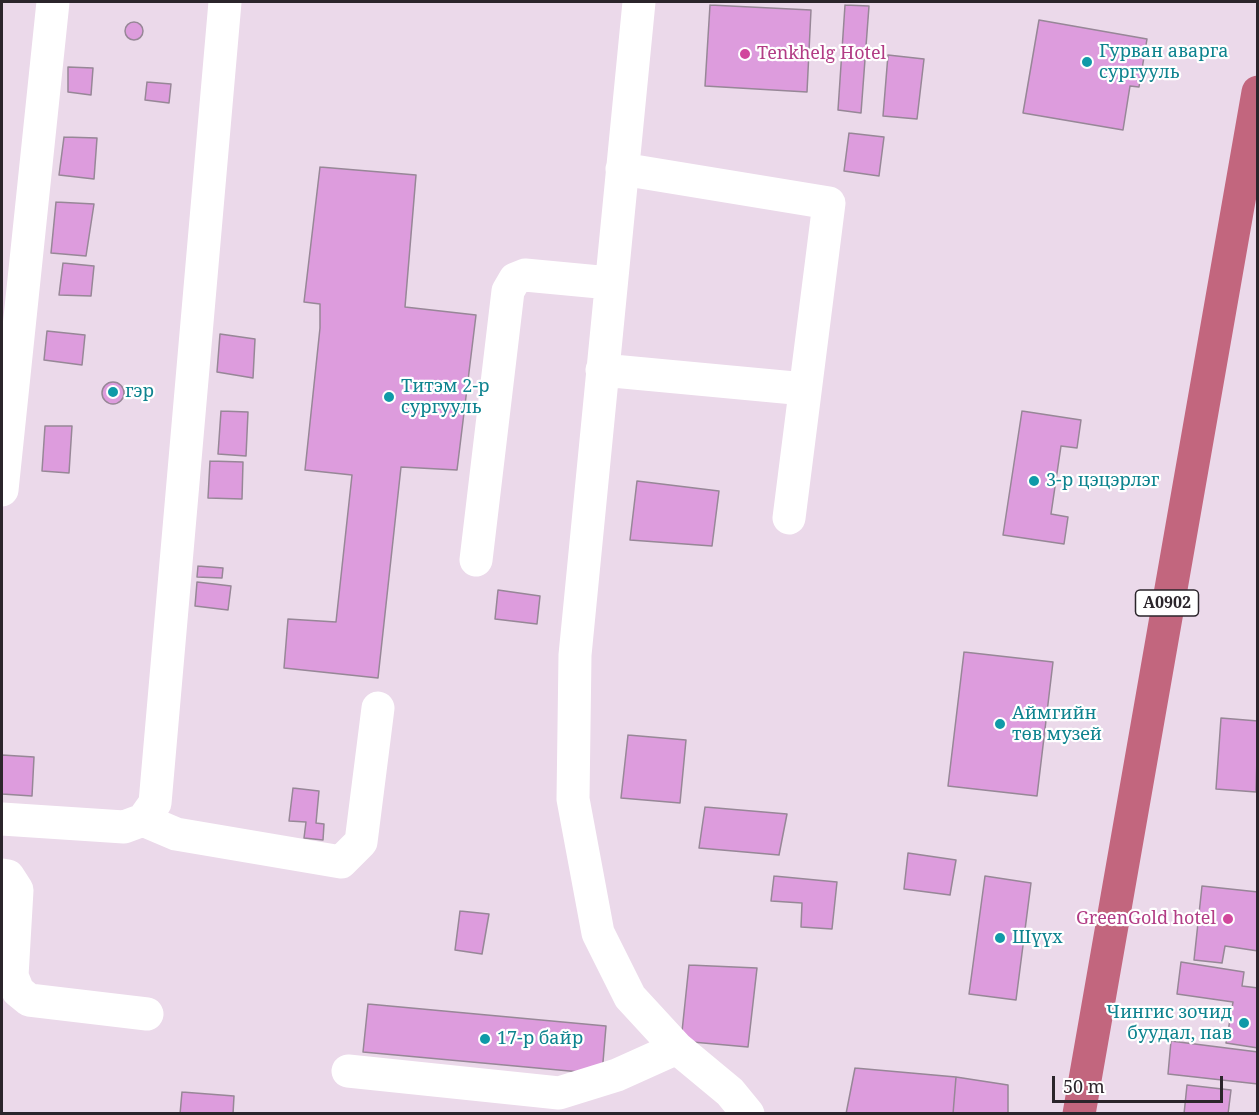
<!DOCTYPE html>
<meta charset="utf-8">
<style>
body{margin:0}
#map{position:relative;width:1259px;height:1115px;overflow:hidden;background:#ebd9ea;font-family:"Noto Serif",serif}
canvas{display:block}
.frame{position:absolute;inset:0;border:3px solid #2b252b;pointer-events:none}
.scale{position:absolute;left:1052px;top:1076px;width:171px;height:27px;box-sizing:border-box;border:3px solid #2b252b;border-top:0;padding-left:8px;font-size:18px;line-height:21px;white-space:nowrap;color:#2b252b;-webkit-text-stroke:4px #fff;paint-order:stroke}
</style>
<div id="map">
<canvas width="1259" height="1115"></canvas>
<div class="frame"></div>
<div class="scale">50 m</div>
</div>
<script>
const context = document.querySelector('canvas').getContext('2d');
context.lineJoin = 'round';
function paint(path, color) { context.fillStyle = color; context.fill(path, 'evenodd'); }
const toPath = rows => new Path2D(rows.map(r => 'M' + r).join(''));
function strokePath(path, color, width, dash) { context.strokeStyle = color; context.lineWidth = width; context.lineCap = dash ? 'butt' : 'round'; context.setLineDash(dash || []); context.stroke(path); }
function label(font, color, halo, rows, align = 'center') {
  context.font = font + ' "Noto Serif",serif'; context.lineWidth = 4.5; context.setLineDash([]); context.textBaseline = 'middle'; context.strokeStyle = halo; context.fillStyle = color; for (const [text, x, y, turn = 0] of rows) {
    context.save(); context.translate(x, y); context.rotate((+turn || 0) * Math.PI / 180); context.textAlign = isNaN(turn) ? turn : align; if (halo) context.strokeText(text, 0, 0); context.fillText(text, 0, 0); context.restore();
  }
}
const building = toPath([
 [710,5,811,10,807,92,705,86,710,5],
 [845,5,869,6,861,113,838,110,845,5],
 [1039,20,1147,39,1139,87,1130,86,1123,130,1023,113,1039,20],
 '125 31a9 9 0 1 1 18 0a9 9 0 1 1-18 0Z',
 [888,55,924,59,917,119,883,116,888,55],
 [68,67,93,68,91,95,68,92,68,67],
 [147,82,171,84,169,103,145,100,147,82],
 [849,133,884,137,879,176,844,171,849,133],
 [64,137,97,138,94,179,59,175,64,137],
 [320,167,416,175,405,307,476,315,457,470,401,467,378,678,284,668,288,619,336,622,352,475,305,470,320,328,320,304,304,302,320,167],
 [56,202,94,204,86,256,51,253,56,202],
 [63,263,94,266,91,296,59,295,63,263],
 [47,331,85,335,82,365,44,360,47,331],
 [220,334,255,339,253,378,217,372,220,334],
 '102 393a11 11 0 1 1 22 0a11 11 0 1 1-22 0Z',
 [221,411,248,412,246,456,218,454,221,411],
 [1022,411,1081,420,1077,448,1061,446,1051,514,1068,517,1064,544,1003,535,1022,411],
 [45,426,72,426,69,473,42,471,45,426],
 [210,461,243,462,242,499,208,498,210,461],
 [637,481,719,491,712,546,630,540,637,481],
 [198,566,223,568,222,578,197,577,198,566],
 [197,582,231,586,228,610,195,606,197,582],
 [498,590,540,596,537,624,495,619,498,590],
 [964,652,1053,662,1037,796,948,786,964,652],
 [1221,718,1258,721,1256,792,1216,789,1221,718],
 [628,735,686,740,680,803,621,798,628,735],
 [2,755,34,757,32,796,2,794,2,755],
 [293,788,319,791,316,823,324,824,323,840,304,838,306,822,289,821,293,788],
 [705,807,787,814,779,855,699,848,705,807],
 [908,853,956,860,950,895,904,889,908,853],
 [774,876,837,882,832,929,801,927,802,903,771,901,774,876],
 [985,876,1031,883,1016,1000,969,994,985,876],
 [1202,886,1258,892,1258,951,1225,946,1222,963,1194,960,1202,886],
 [460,911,489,914,482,954,455,950,460,911],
 [1181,962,1244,972,1242,986,1258,988,1258,1048,1226,1043,1233,1002,1177,994,1181,962],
 [689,965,757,968,748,1047,681,1041,689,965],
 [368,1004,606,1026,602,1074,363,1052,368,1004],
 [1171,1041,1258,1052,1258,1084,1168,1074,1171,1041],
 [855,1068,956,1077,953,1114,846,1114,855,1068],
 [956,1077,1008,1085,1008,1114,953,1114,956,1077],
 [1187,1085,1231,1090,1228,1114,1184,1114,1187,1085],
 [182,1092,234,1096,233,1114,180,1114,182,1092]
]);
paint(building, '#dd9cdd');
strokePath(building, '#978797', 1.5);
strokePath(toPath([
 [639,2,575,655,573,799,598,933,630,997,677,1048,730,1092,748,1114],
 [622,169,829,203,789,518],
 [602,370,805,389],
 [2,490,53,2],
 [476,560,508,291,515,279,525,275,610,283],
 [2,819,124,827,143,820,155,803,225,2],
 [143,820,176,834,341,862,361,842,378,708],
 [2,875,8,876,17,890,12,976,18,991,29,1000,147,1014],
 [348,1071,559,1093,617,1075,677,1048]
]), '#fff', 33);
strokePath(toPath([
 [1079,1114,1258,92]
]), '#c2667e', 33);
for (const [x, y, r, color] of [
 [745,54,6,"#d1479c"],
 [1087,62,6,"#0f9aa8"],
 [113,392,6,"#0f9aa8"],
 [389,397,6,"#0f9aa8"],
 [1034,481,6,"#0f9aa8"],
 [1000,724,6,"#0f9aa8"],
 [1228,919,6,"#d1479c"],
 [1000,938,6,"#0f9aa8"],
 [1244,1023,6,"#0f9aa8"],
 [485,1039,6,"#0f9aa8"]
]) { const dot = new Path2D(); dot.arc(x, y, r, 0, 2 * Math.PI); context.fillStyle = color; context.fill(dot); strokePath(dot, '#fff', 2); }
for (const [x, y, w] of [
 [1167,603,63]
]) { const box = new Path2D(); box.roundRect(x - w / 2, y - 13, w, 26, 4.5); context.fillStyle = '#fff'; context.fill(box); strokePath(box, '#2b252b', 1.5); }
label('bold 16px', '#2b252b', null, [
 ["A0902",1167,603]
]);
label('18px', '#0d838f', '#fff', [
 ["Гурван аварга",1099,52],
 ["сургууль",1099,73],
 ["Титэм 2-р",401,387],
 ["сургууль",401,408],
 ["гэр",125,392],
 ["3-р цэцэрлэг",1046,481],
 ["Аймгийн",1012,714],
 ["төв музей",1012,735],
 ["Шүүх",1012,938],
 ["Чингис зочид",1232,1013,"right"],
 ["буудал, пав",1232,1034,"right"],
 ["17-р байр",497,1039]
], 'left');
label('18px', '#b23c85', '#fff', [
 ["Tenkhelg Hotel",757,54],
 ["GreenGold hotel",1216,919,"right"]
], 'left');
</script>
